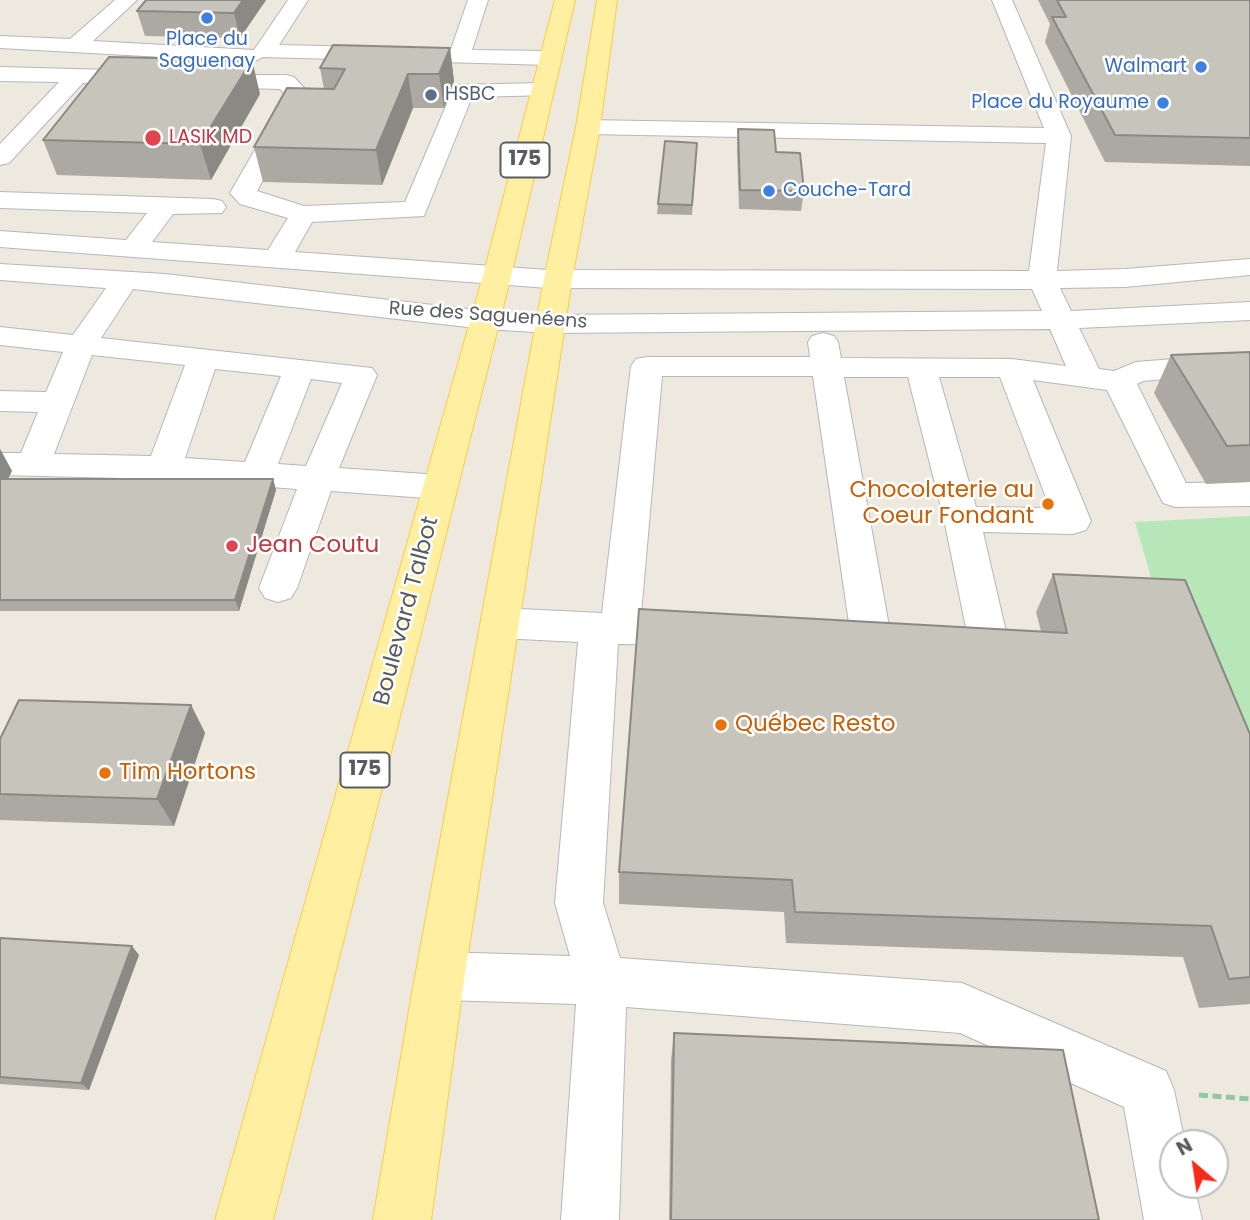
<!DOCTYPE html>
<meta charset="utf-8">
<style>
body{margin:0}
#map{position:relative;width:1250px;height:1220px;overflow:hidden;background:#ede9de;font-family:Poppins,sans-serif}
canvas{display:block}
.north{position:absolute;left:1159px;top:1129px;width:70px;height:70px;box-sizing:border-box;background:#fff;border:2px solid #bcbec0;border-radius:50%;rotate:331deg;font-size:19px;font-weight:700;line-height:28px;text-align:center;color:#585c61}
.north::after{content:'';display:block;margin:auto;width:24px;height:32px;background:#f82b19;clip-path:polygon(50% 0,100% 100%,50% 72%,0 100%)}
</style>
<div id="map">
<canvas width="1250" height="1220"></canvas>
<div class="north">N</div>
</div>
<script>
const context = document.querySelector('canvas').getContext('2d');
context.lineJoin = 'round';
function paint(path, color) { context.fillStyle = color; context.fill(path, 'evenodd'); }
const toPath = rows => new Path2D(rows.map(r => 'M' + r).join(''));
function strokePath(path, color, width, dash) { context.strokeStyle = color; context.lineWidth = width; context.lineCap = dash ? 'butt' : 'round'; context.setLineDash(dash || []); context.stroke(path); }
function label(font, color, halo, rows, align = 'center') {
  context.font = font + ' Poppins,sans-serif'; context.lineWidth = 5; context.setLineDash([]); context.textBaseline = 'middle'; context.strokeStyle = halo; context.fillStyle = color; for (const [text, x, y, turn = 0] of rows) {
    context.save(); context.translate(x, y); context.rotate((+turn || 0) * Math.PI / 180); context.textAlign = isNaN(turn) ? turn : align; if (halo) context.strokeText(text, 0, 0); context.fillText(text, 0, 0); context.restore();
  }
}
paint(toPath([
 [1250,516,1250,836,1163,618,1135,522]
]), '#b7e7b8');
const minor = toPath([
 [115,0,137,0,93,41,254,50,288,0,308,0,279,45,451,49,468,0,488,0,472,50,550,51,558,53,561,58,558,63,550,65,263,57,253,62,0,48,0,36,70,39,115,0],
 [992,0,1012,0,1071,136,1057,271,1125,269,1250,259,1250,275,1125,287,1060,288,1071,311,1250,302,1250,320,1079,328,1099,369,1114,371,1136,362,1250,353,1250,371,1143,381,1137,384,1186,483,1250,482,1250,506,1175,507,1163,503,1107,390,1033,380,1091,521,1086,530,1073,534,983,532,1009,645,1003,656,989,660,955,658,941,654,935,643,941,632,955,628,966,628,944,519,908,377,844,377,891,637,885,648,871,652,857,648,851,637,813,376,662,376,641,614,689,615,703,619,709,630,703,641,689,645,618,644,603,903,620,958,962,983,1166,1071,1174,1090,1185,1143,1173,1143,1173,1185,1194,1185,1202,1220,1144,1220,1124,1107,960,1033,626,1007,619,1220,561,1220,576,1004,441,1000,423,993,416,976,423,959,441,952,570,956,555,903,578,642,500,638,486,633,481,623,486,613,500,608,602,613,631,366,636,359,647,357,810,357,808,342,812,336,823,333,834,336,838,342,841,358,1012,359,1066,366,1050,329,551,333,485,329,133,289,101,338,372,368,377,375,339,468,440,475,452,479,457,487,452,495,440,499,331,491,297,588,291,598,278,602,265,598,259,588,297,489,164,479,0,475,0,453,21,453,38,412,0,411,0,391,46,392,63,352,0,345,0,327,73,335,106,288,0,280,0,264,165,274,485,311,551,315,1042,311,1032,289,548,288,0,247,0,231,126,240,147,213,0,208,0,192,213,199,222,201,226,207,222,213,173,214,152,242,268,250,288,218,240,204,230,193,286,96,280,89,204,87,196,85,193,80,196,75,286,75,294,77,306,90,309,95,257,191,304,206,405,202,455,85,542,83,550,85,553,90,550,95,472,97,424,216,312,222,295,252,548,270,1029,271,1046,143,588,134,580,132,576,127,580,122,588,120,1044,128,992,0],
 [92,355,185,365,151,456,54,454,92,355],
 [215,369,281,376,245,462,185,458,215,369],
 [939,377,1000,377,1050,508,976,507,939,377],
 [311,379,342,383,306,466,278,464,311,379],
 [0,67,148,71,156,73,159,78,156,83,148,85,83,83,9,163,0,165,0,144,59,82,0,81,0,67]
]);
const major = toPath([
 [555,0,575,0,511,276,273,1220,215,1220,483,276,555,0],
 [597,0,617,0,600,127,572,279,462,993,431,1220,373,1220,412,993,544,279,576,127,597,0]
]);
strokePath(minor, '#b5b7bd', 2);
strokePath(major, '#fecb46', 2);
strokePath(toPath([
 [1199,1095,1250,1099]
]), '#91c8a1', 5, [9, 4.5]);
paint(minor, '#fff');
paint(major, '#fff0a1');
paint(toPath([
 [266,0,240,38,145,36,137,11],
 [1038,0,1250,0,1250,166,1105,162,1045,42,1050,24],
 [450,48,454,81,444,108,413,108,382,185,263,182,254,147,324,89,320,68],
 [260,94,211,180,57,175,43,140],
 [738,129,776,152,804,191,801,211,739,209,737,148],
 [697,143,692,215,657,214,658,204],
 [1250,352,1250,482,1206,484,1154,393,1171,355],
 [0,449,12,471,8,479,273,479,276,490,239,611,0,611],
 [1053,574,1250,734,1250,1004,1199,1008,1183,957,786,943,784,912,619,904,619,872,1041,631,1036,612],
 [191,705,205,733,174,826,0,820,0,739],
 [0,938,139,955,89,1090,0,1084],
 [674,1033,1099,1220,669,1220,671,1060]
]), '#aba9a1');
paint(toPath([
 [243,0,266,0,240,38,234,13],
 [450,48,454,81,444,108,439,74],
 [252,60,260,94,211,180,200,144],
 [408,74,413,108,382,185,376,150],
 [0,449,12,471,0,494],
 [273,479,276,490,239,611,235,600],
 [191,705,205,733,174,826,157,799],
 [132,946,139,955,89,1090,81,1083]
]), '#8b8983');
const building = toPath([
 [146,0,243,0,234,13,137,11,146,0],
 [1057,0,1250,0,1250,138,1115,135,1052,17,1066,17,1057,0],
 [333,45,450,48,439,74,408,74,376,150,254,147,287,88,334,89,345,69,320,68,333,45],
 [109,57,252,60,200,144,43,140,109,57],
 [738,129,774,130,776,152,800,153,804,191,740,190,738,129],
 [665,141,697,143,692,205,658,204,665,141],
 [1250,352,1250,445,1227,446,1171,355,1250,352],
 [0,479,273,479,235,600,0,600,0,479],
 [1053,574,1185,580,1250,734,1250,977,1229,979,1211,926,795,912,792,880,619,872,639,609,1067,633,1053,574],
 [19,700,191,705,157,799,0,794,0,739,19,700],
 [0,938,132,946,81,1083,0,1077,0,938],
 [674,1033,1063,1050,1099,1220,671,1220,674,1033]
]);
paint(building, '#c7c4bb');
strokePath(building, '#8b8983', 2);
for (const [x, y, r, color] of [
 [207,18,7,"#3f7fe0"],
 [1201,67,7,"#3f7fe0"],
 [431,95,7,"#5c6f8a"],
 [1163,103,7,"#3f7fe0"],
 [153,138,9,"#e0444e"],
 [769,191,7,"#3f7fe0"],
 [1048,504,7,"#e8710a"],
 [232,546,7,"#e0444e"],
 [721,725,7,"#e8710a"],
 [105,773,7,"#e8710a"]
]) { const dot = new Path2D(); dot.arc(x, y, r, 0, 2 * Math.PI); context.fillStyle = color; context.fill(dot); strokePath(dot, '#fff', 2.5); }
label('19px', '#366cbe', '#fff', [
 ["Place du",207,40,"center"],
 ["Saguenay",207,62,"center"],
 ["Walmart",1187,67],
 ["Place du Royaume",1149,103],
 ["Couche-Tard",783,191,"left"]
], 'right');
label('19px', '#4e5e75', '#fff', [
 ["HSBC",445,95]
], 'left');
label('19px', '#be3a42', '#fff', [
 ["LASIK MD",169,138]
], 'left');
label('19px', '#585c61', '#fff', [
 ["Rue des Saguenéens",488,316,4]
]);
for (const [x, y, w] of [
 [525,160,49],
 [365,770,49]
]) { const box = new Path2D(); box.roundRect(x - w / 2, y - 17.5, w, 35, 5); context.fillStyle = '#fff'; context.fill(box); strokePath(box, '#585c61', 2); }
label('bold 21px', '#585c61', null, [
 ["175",525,160],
 ["175",365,770]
]);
label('23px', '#c56008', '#fff', [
 ["Chocolaterie au",1034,491,"right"],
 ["Coeur Fondant",1034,517,"right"],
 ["Québec Resto",735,725],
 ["Tim Hortons",119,773]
], 'left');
label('23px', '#be3a42', '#fff', [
 ["Jean Coutu",246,546]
], 'left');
label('23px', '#585c61', '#fff', [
 ["Boulevard Talbot",407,611,-75]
]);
</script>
